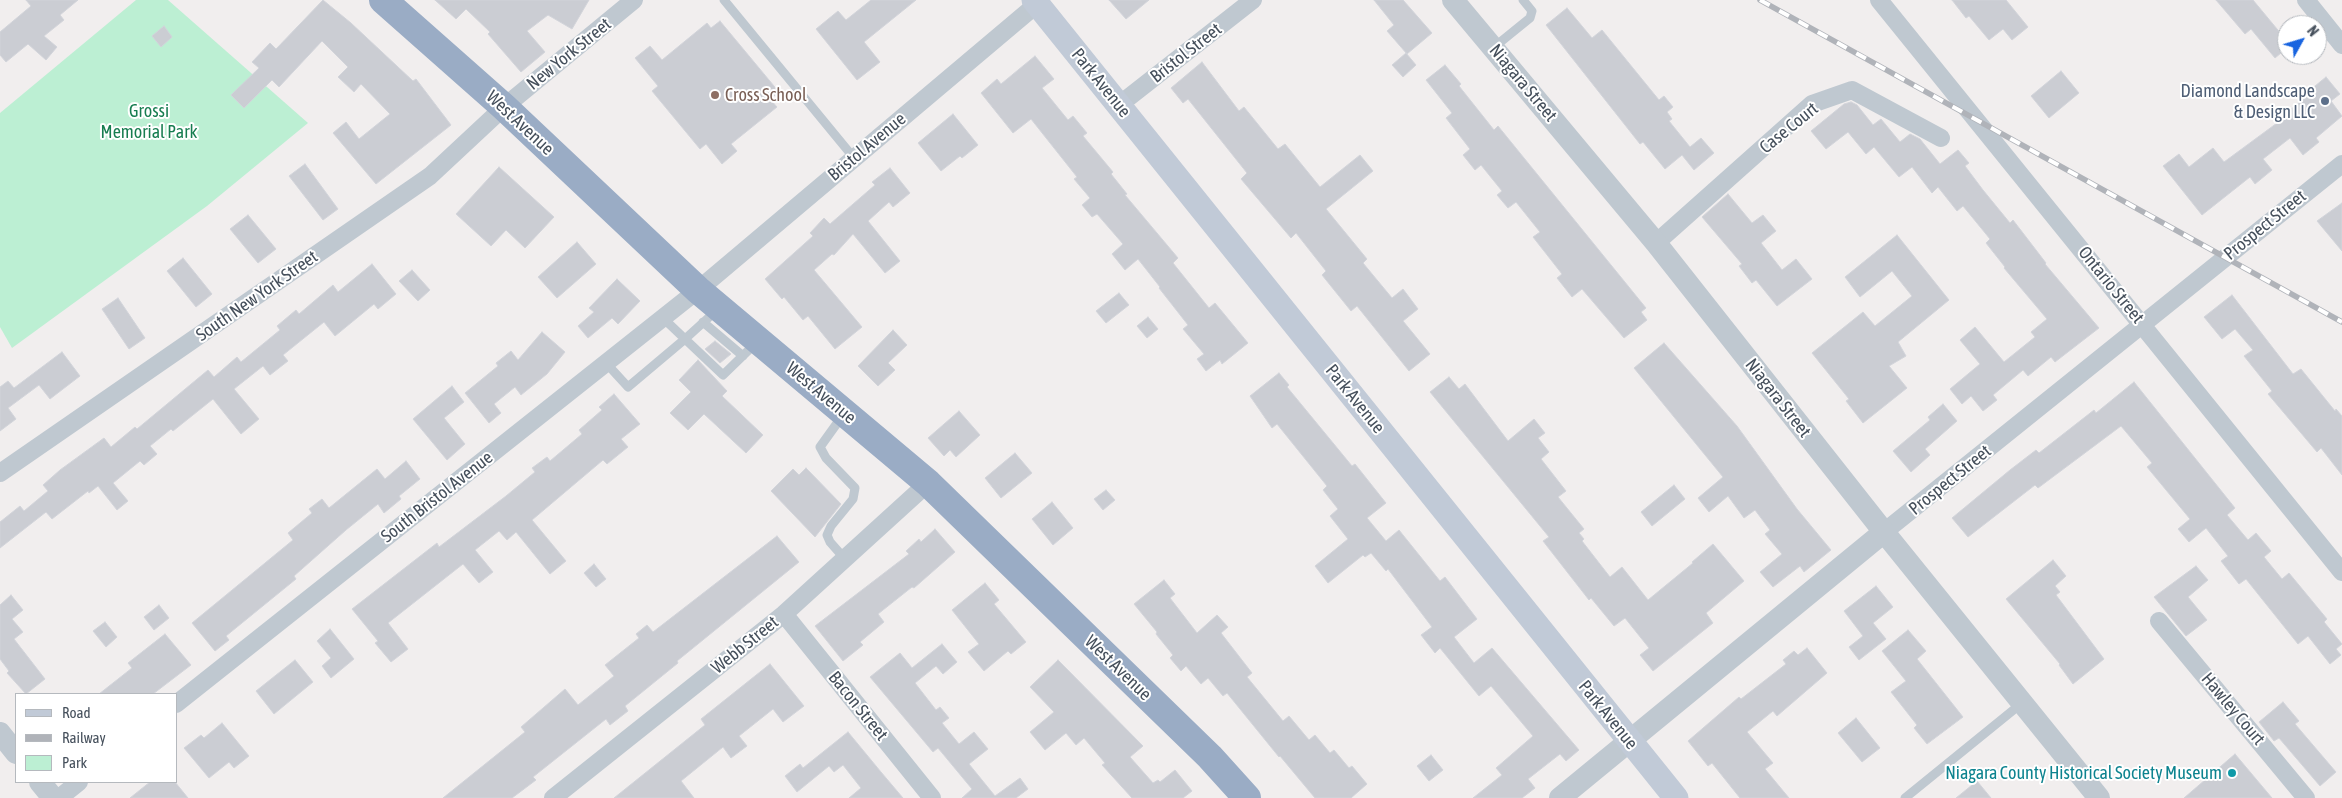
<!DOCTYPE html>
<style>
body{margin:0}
#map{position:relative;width:2342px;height:798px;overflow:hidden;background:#f1eeee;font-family:"Asap Condensed",sans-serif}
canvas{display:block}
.legend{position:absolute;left:15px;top:693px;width:162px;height:90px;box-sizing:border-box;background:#fff;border:1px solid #b5b9be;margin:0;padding:6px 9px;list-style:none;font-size:15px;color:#46505c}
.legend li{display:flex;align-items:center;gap:10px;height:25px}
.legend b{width:25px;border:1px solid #b5b9be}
.north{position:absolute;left:2277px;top:15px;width:50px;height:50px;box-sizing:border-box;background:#fff;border:1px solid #b5b9be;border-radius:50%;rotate:51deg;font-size:14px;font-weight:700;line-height:20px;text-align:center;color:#46505c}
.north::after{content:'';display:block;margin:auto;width:18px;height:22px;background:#1864e0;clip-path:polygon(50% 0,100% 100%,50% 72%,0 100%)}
</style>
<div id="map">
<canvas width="2342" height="798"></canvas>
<ul class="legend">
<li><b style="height:6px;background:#c1cad7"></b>Road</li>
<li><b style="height:6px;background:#b0b3b9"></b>Railway</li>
<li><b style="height:14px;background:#bcefd3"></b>Park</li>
</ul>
<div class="north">N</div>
</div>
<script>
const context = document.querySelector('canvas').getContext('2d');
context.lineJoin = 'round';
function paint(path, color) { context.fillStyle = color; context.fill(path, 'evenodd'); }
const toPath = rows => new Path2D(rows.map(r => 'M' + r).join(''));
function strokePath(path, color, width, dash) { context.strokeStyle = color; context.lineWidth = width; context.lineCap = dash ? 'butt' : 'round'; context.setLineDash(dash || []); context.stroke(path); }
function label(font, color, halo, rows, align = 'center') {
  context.font = font + ' "Asap Condensed",sans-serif'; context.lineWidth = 4; context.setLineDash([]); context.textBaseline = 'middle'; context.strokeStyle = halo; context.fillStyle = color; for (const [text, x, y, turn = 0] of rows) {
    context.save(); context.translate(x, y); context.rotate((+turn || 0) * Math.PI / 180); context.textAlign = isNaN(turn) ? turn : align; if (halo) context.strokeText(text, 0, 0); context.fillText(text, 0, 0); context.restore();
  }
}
paint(toPath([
 [136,0,168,0,308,123,207,206,12,348,0,327,0,113]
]), '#bcefd3');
const building = toPath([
 [26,0,78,0,60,15,64,20,44,36,57,47,46,60,28,44,6,62,0,55,0,32,31,6,26,0],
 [323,0,351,23,413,81,416,79,451,125,376,184,333,133,346,122,359,139,390,114,361,84,354,92,338,77,348,67,322,41,279,87,272,80,244,108,231,95,259,68,252,62,270,43,276,49,323,0],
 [435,0,589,0,572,29,548,15,527,31,545,52,521,72,488,34,490,32,466,9,456,19,435,0],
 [871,0,916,0,864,42,880,62,857,80,816,29,838,11,846,20,871,0],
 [1109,0,1149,0,1126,19,1109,0],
 [1374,0,1403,0,1432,33,1407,54,1387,31,1394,25,1374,0],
 [1952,0,2006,0,2028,27,2012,40,2003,29,1989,40,1969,16,1966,18,1952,0],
 [2216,0,2253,0,2287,41,2287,48,2275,58,2251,29,2245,34,2216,0],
 [1567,8,1592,38,1602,30,1659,100,1664,96,1673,107,1667,112,1672,119,1669,121,1690,147,1701,138,1714,153,1694,170,1682,155,1665,169,1643,142,1640,144,1546,25,1567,8],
 [720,21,779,92,770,99,777,107,731,144,737,151,722,164,706,144,700,149,652,91,658,86,635,58,650,46,662,60,707,23,711,28,720,21],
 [164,26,172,37,161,47,152,36,164,26],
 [1406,53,1416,65,1403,77,1392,65,1406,53],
 [1035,56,1054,79,1042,88,1068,120,1073,116,1087,133,1083,136,1113,172,1111,174,1127,194,1125,195,1178,258,1173,263,1209,308,1215,303,1248,343,1222,364,1220,360,1206,371,1197,359,1204,354,1183,329,1188,325,1159,288,1160,287,1138,259,1125,270,1112,254,1123,244,1097,214,1092,217,1082,205,1090,198,1074,179,1077,177,1031,119,1013,133,981,93,997,79,1001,84,1035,56],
 [1202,62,1239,111,1244,107,1278,149,1285,144,1320,187,1360,155,1373,171,1326,209,1367,259,1363,263,1392,298,1403,289,1418,309,1403,321,1430,354,1409,371,1357,306,1351,311,1322,275,1326,271,1296,233,1291,238,1241,179,1247,173,1188,99,1183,103,1171,88,1202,62],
 [1445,65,1461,84,1459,86,1494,130,1498,126,1646,308,1641,312,1647,320,1624,338,1582,289,1572,297,1557,278,1562,274,1533,237,1540,232,1516,202,1508,208,1497,195,1502,191,1481,165,1475,170,1463,155,1470,149,1446,118,1452,113,1426,80,1445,65],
 [2061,71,2079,93,2049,118,2031,96,2061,71],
 [2326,77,2340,94,2331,101,2342,116,2316,138,2319,142,2303,155,2290,138,2263,159,2272,170,2255,184,2250,177,2202,215,2163,166,2179,154,2189,167,2213,148,2224,162,2277,123,2276,121,2300,102,2298,100,2326,77],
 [1851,102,1857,105,1873,125,1881,119,1900,142,1910,134,1920,139,1940,164,1958,150,1969,163,1965,166,1983,190,2010,223,2013,220,2046,263,2045,264,2099,328,2055,362,2051,357,2028,376,2023,370,1993,395,1997,400,1983,411,1971,396,1962,404,1950,389,1980,364,1960,340,1975,327,2004,362,2035,337,2031,332,2047,319,2004,268,2005,267,1986,243,1990,239,1963,206,1957,211,1938,187,1932,193,1912,167,1899,177,1874,147,1866,154,1848,132,1826,149,1811,131,1844,104,1851,102],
 [953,114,978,145,962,158,960,156,941,171,918,143,953,114],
 [305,164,338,209,323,220,289,176,305,164],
 [499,167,554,217,525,248,506,230,491,246,456,214,499,167],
 [890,168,910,193,893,207,889,202,868,221,900,261,885,273,853,234,834,255,832,254,814,270,862,327,835,349,808,316,803,320,784,297,782,299,765,279,813,236,810,233,824,218,830,224,875,185,872,182,890,168],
 [1728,194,1752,223,1763,215,1776,231,1761,243,1782,270,1796,259,1812,279,1777,306,1756,280,1752,283,1739,266,1742,264,1702,217,1728,194],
 [2342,203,2342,251,2317,221,2342,203],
 [248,215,276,249,258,263,230,229,248,215],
 [1897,235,1949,300,1898,342,1906,356,1889,366,1907,388,1863,423,1846,401,1849,399,1812,353,1863,312,1875,326,1912,296,1892,271,1860,297,1845,277,1897,235],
 [577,242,596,264,557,298,538,277,577,242],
 [183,258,212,294,196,307,167,271,183,258],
 [372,264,396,294,378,309,374,304,335,336,324,322,283,355,288,361,270,375,263,366,234,389,259,419,241,434,213,399,173,431,171,429,150,446,157,454,144,465,140,461,113,483,128,501,117,510,98,486,89,493,88,491,52,519,46,512,0,548,0,522,20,506,24,511,48,491,43,485,60,470,104,438,111,447,135,427,137,429,208,370,214,377,237,357,241,362,280,330,277,326,296,310,299,314,333,285,338,292,372,264],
 [412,270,430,290,418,301,399,281,412,270],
 [617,279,640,301,618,324,612,318,588,338,578,326,594,312,589,308,617,279],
 [1119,293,1129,305,1106,323,1096,311,1119,293],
 [2232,295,2293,374,2301,369,2335,411,2336,409,2342,416,2342,475,2321,448,2317,452,2268,394,2272,391,2244,356,2253,350,2235,329,2222,339,2204,317,2232,295],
 [118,298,145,338,129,349,102,309,118,298],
 [1148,317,1158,329,1147,338,1137,326,1148,317],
 [893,330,907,345,888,363,895,370,878,386,858,366,893,330],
 [542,332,565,352,547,374,521,395,515,387,494,404,501,413,489,423,465,393,498,366,496,363,511,351,518,360,542,332],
 [715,341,731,354,720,363,705,349,715,341],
 [1664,343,1737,426,1797,509,1831,550,1804,572,1800,566,1773,587,1760,572,1782,554,1765,534,1770,530,1755,510,1744,518,1728,496,1709,512,1698,498,1723,477,1634,368,1664,343],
 [62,352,80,376,50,399,39,385,8,408,16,419,0,431,0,387,8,381,14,388,62,352],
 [698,360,727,391,722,396,763,435,746,453,704,414,688,430,670,413,691,392,679,380,698,360],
 [1279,373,1289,385,1287,387,1352,466,1355,464,1386,503,1367,518,1386,541,1399,530,1440,581,1445,577,1477,619,1454,637,1474,663,1492,648,1579,750,1566,761,1560,754,1528,779,1535,788,1522,798,1473,798,1502,775,1496,768,1533,736,1491,686,1479,696,1440,648,1435,653,1421,635,1432,627,1388,569,1386,571,1371,553,1365,557,1363,555,1328,583,1315,566,1348,539,1330,516,1338,509,1323,490,1327,486,1277,424,1272,428,1250,396,1279,373],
 [1449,377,1459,389,1465,384,1508,441,1534,419,1545,433,1538,438,1549,452,1541,459,1566,491,1558,497,1584,529,1579,533,1584,539,1582,541,1610,577,1622,567,1648,600,1693,563,1692,562,1713,544,1744,581,1706,613,1713,623,1653,671,1640,655,1649,648,1625,618,1614,626,1591,598,1589,600,1543,541,1549,537,1430,392,1449,377],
 [2134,382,2235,508,2227,515,2248,540,2256,533,2271,551,2264,557,2282,579,2289,573,2327,619,2324,622,2342,644,2336,649,2341,655,2330,664,2308,636,2298,644,2246,579,2239,584,2221,561,2228,556,2206,528,2189,542,2178,529,2190,519,2147,467,2152,463,2121,426,2038,488,2035,485,1968,537,1952,518,2010,470,2036,450,2039,453,2094,410,2096,413,2134,382],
 [452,386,464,402,444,418,465,444,447,460,413,419,452,386],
 [614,394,640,424,621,439,628,447,607,464,603,460,532,520,566,561,550,574,516,532,507,540,499,531,475,550,493,572,479,583,463,564,388,623,408,649,391,662,375,643,378,641,352,609,437,543,439,547,506,496,535,472,532,468,547,457,550,461,582,434,579,430,602,410,599,407,614,394],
 [1943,404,1957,421,1925,449,1930,455,1911,472,1893,451,1930,420,1928,417,1943,404],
 [959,411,980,435,956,457,950,450,944,456,928,438,959,411],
 [1015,453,1032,473,1001,498,985,478,1015,453],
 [406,461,420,479,399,496,401,499,384,513,378,504,346,530,294,576,296,579,226,636,229,640,215,651,192,623,293,540,288,533,312,513,309,509,322,499,329,508,377,469,385,479,406,461],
 [806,468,841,504,815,537,771,491,793,469,799,475,806,468],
 [1674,485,1685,499,1652,526,1641,512,1674,485],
 [1106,490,1115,500,1103,510,1094,499,1106,490],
 [1052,502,1073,528,1053,545,1032,519,1052,502],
 [935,529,955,552,914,588,912,587,878,614,884,622,860,642,863,645,843,661,815,626,909,554,906,551,919,539,921,542,935,529],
 [777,536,799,562,677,661,678,663,625,706,628,711,610,725,606,719,533,777,536,780,512,798,443,798,525,732,521,727,565,689,578,705,614,676,605,665,639,638,636,634,647,625,653,632,777,536],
 [2053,560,2066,576,2055,586,2060,592,2056,595,2104,659,2073,684,2059,665,2060,664,2006,599,2053,560],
 [594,564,606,579,596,587,584,573,594,564],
 [2196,566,2208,580,2188,597,2207,620,2186,636,2154,597,2196,566],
 [1164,580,1175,594,1170,598,1197,633,1217,615,1228,627,1221,633,1252,673,1247,677,1283,721,1289,716,1309,740,1315,735,1330,753,1334,750,1349,768,1352,766,1367,784,1351,798,1315,798,1280,756,1279,757,1227,693,1223,696,1208,678,1201,684,1186,666,1181,671,1170,658,1173,655,1156,634,1157,632,1134,604,1164,580],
 [985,583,999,600,994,604,1026,642,1011,654,1008,651,984,671,968,652,979,644,952,610,985,583],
 [1876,586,1893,607,1873,623,1886,639,1859,660,1849,647,1863,636,1844,611,1876,586],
 [11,595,23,610,12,619,23,632,14,639,45,679,26,694,7,673,9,671,0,659,0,605,11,595],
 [159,605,169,618,154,630,144,617,159,605],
 [105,622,117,637,106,647,93,631,105,622],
 [330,629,354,659,331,678,322,666,331,658,317,641,330,629],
 [1908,630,1926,651,1917,659,1963,717,1927,744,1914,728,1917,725,1891,692,1906,681,1882,651,1908,630],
 [165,634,191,665,153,694,99,694,132,668,128,663,165,634],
 [942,644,957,662,943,674,936,666,915,683,936,710,940,707,949,718,942,723,959,744,974,732,988,749,969,764,995,796,1020,778,1028,789,1016,798,962,798,972,789,938,748,933,752,870,677,900,653,912,668,942,644],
 [1807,648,1827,673,1777,716,1773,711,1747,732,1773,763,1765,769,1789,798,1740,798,1712,763,1708,766,1688,741,1739,697,1741,699,1786,664,1783,660,1794,651,1798,655,1807,648],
 [295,660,313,682,274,714,256,691,295,660],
 [1058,660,1143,746,1130,757,1153,783,1158,780,1160,782,1175,770,1192,791,1183,798,1132,798,1102,765,1105,763,1084,738,1076,745,1066,733,1045,750,1030,732,1054,712,1030,687,1058,660],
 [770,664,804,706,783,722,773,709,739,736,747,746,731,758,723,747,681,781,694,798,614,798,705,725,701,719,770,664],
 [2283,702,2299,721,2295,724,2336,772,2320,786,2279,738,2274,741,2259,722,2283,702],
 [1856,718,1880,748,1862,762,1838,733,1856,718],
 [222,723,249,756,234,768,229,762,209,778,184,748,201,735,204,738,222,723],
 [848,732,881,772,903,798,849,798,861,788,843,765,834,772,829,766,797,792,785,776,800,764,803,768,848,732],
 [2235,754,2272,798,2184,798,2235,754],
 [1431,755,1443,770,1429,781,1417,766,1431,755],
 [1977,781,1991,798,1956,798,1977,781],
 [150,782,175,782,188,798,130,798,150,782]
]);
paint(building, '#cbcdd3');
strokePath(building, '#d2d4da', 1);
strokePath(toPath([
 [724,0,854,158],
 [1493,48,1530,18,1532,11,1523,0],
 [717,310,685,339,723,375,757,342],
 [703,322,743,356],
 [606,363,628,387,685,339,663,318],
 [843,415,820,447,826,458,855,488,853,499,831,526,827,535,830,542,845,559],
 [1905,798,2022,703]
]), '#bfc8d0', 9);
strokePath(toPath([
 [1879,0,2342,572],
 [2306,0,2342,45],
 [1119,105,1253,0],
 [1656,243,1812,104,1852,90,1941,138],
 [0,473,430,176,504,107,634,0],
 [1884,532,2342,164],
 [784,614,932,798],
 [2159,621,2306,798],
 [176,704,698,290,1037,4],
 [59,798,79,782],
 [553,798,784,614,928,483]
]), '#bfc8d0', 18);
strokePath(toPath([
 [1453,0,1656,243,1884,532,2099,798],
 [0,733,16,753],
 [40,782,53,798],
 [1560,798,1884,532]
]), '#bfc8d0', 22);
strokePath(toPath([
 [1034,0,1676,798]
]), '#c1cad7', 25);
strokePath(toPath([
 [383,0,504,107,698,290,928,483,1210,757,1247,798]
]), '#9aacc5', 28);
const rail = toPath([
 [1760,0,2342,322]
]);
strokePath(rail, '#b0b3b9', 5.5);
strokePath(rail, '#fff', 4, [11]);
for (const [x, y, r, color] of [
 [715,95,5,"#8d6e63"],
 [2325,101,5,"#5c6f8a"],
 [2232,773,5,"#0f9aa8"]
]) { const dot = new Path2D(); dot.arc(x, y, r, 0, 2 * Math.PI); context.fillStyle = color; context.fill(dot); strokePath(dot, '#fff', 2); }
label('18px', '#46505c', '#fff', [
 ["Bristol Street",1186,53,-38],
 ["New York Street",569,54,-39],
 ["Park Avenue",1101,83,51],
 ["Niagara Street",1523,83,50],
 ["West Avenue",520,123,43],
 ["Case Court",1789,128,-39],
 ["Bristol Avenue",867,147,-40],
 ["Prospect Street",2265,225,-39],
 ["Ontario Street",2111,285,51],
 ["South New York Street",257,296,-35],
 ["West Avenue",821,393,40],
 ["Niagara Street",1778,398,52],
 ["Park Avenue",1355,399,51],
 ["Prospect Street",1950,480,-39],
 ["South Bristol Avenue",437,497,-38],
 ["Webb Street",745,645,-39],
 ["West Avenue",1118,668,44],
 ["Bacon Street",858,706,51],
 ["Hawley Court",2233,709,50],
 ["Park Avenue",1608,715,51]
]);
label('18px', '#4e5e75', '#fff', [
 ["Diamond Landscape",2315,91],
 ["& Design LLC",2315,112]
], 'right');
label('18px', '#785e54', '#fff', [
 ["Cross School",725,95]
], 'left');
label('18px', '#177d50', '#fff', [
 ["Grossi",149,111],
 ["Memorial Park",149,132]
]);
label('18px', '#0d838f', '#fff', [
 ["Niagara County Historical Society Museum",2222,773]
], 'right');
</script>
